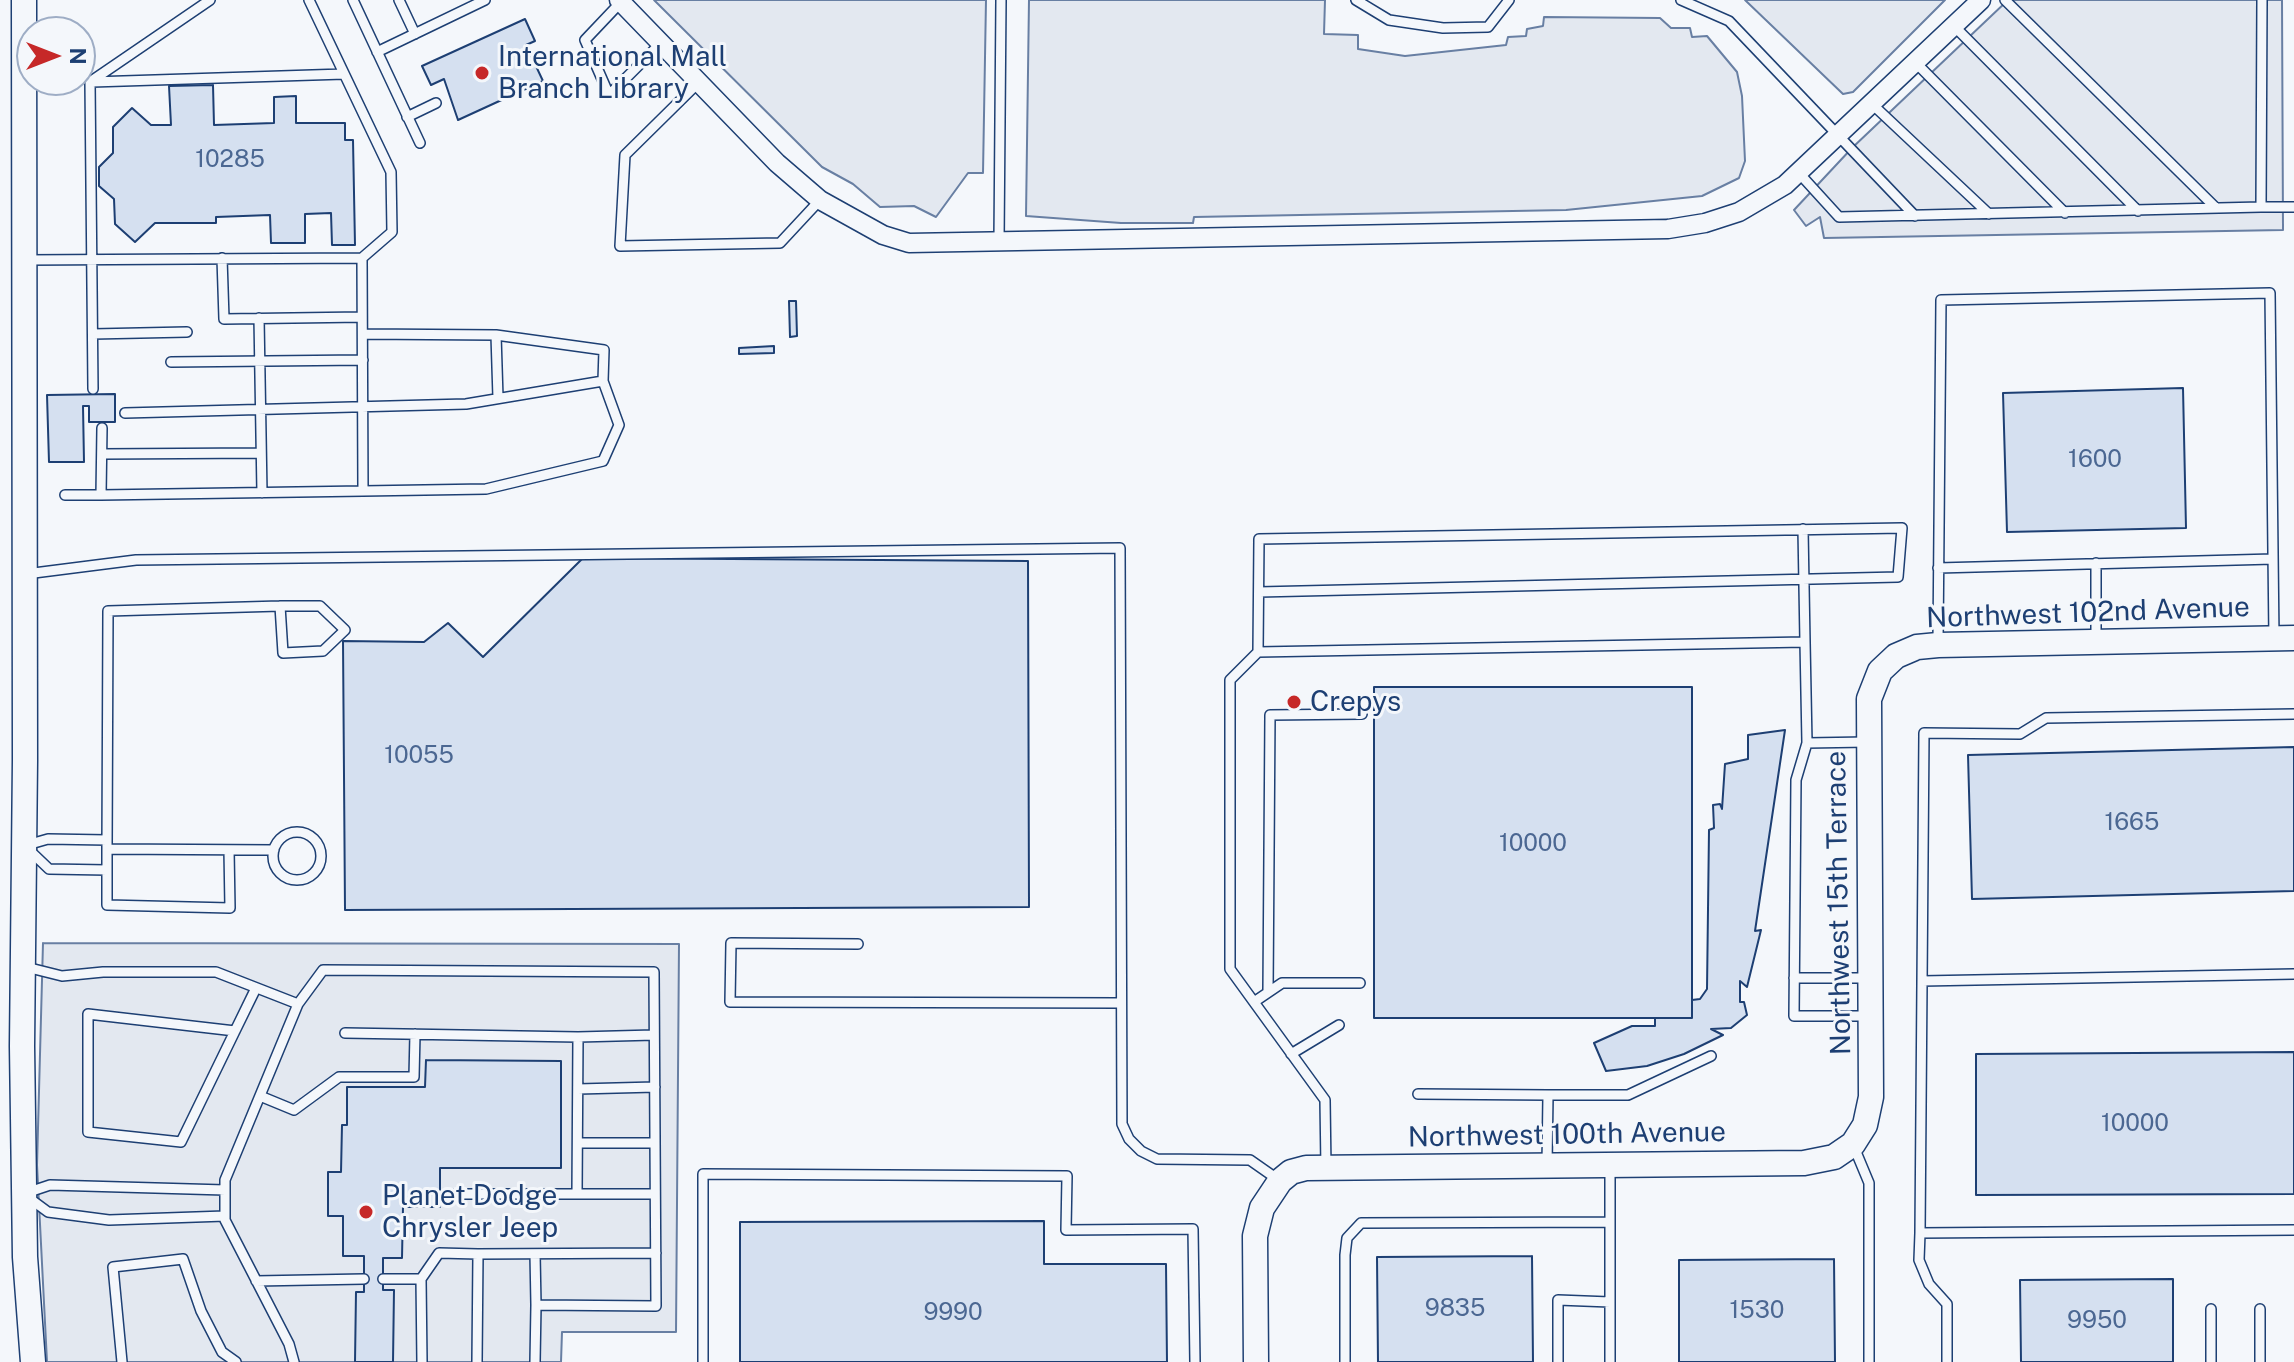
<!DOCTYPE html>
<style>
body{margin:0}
#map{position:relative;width:2294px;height:1362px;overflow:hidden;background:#f4f7fb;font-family:"Public Sans",sans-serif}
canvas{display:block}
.north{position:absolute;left:16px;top:16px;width:80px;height:80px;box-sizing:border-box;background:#f4f7fb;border:2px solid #9eadc5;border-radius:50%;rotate:90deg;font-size:22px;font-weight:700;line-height:32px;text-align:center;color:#1d3f73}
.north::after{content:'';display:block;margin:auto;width:28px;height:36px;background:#c62828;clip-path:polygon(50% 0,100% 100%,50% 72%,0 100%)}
</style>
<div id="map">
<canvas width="2294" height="1362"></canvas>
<div class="north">N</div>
</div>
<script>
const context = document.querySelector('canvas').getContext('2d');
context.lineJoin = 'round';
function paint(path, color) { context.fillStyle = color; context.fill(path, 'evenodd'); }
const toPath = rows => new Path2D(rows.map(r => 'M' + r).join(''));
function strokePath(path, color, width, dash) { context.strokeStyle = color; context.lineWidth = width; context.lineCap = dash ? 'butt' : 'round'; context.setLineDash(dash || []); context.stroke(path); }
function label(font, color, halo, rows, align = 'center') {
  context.font = font + ' "Public Sans",sans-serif'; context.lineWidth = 6; context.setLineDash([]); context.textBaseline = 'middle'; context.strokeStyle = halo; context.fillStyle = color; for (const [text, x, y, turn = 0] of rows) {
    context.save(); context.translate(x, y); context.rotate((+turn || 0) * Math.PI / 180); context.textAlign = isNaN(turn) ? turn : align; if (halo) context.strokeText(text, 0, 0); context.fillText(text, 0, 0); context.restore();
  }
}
const parking = toPath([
 [654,0,986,0,983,173,968,173,936,217,914,206,880,207,853,184,822,167,654,0],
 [1029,0,1325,0,1324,34,1358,35,1358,49,1405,56,1506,45,1508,37,1526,36,1527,29,1543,26,1544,17,1660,18,1671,28,1690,28,1692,37,1707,36,1737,72,1742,96,1745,161,1739,178,1702,196,1566,210,1194,217,1193,223,1121,223,1026,216,1029,0],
 [1745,0,1945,0,1853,92,1843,94,1745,0],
 [2008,0,2282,0,2283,230,1824,238,1820,217,1806,226,1794,210,1852,148,2008,0],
 [43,943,679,944,676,1332,562,1332,561,1362,47,1362,37,1165,43,943]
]);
paint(parking, '#e3e8f0');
strokePath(parking, '#687fa3', 2);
const building = toPath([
 [525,19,535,41,526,45,543,81,458,120,444,79,431,85,422,66,525,19],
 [213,85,214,125,274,123,274,97,296,96,296,123,345,123,345,140,353,140,355,245,332,245,331,213,305,214,305,243,271,243,270,215,216,217,216,223,155,223,135,242,115,224,114,199,99,186,99,167,113,153,113,127,132,108,151,125,171,125,169,86,213,85],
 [789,301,796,301,797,336,790,337,789,301],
 [774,346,774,353,739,354,739,348,774,346],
 [2183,388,2186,528,2007,532,2003,393,2183,388],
 [115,394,115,422,89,422,89,406,83,406,84,462,49,462,47,395,115,394],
 [583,558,1028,561,1029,907,345,910,343,641,424,642,448,623,483,657,583,558],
 [1374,687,1692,687,1692,1018,1374,1018,1374,687],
 [1785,730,1755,931,1761,930,1747,987,1740,981,1740,1002,1744,1002,1747,1015,1731,1028,1711,1029,1723,1035,1684,1054,1647,1066,1606,1071,1594,1043,1632,1026,1655,1026,1655,1018,1692,1018,1692,1000,1700,999,1707,989,1709,830,1714,828,1713,805,1720,804,1722,809,1725,764,1748,759,1748,735,1785,730],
 [2294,747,2294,891,1972,899,1968,755,2294,747],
 [2294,1052,2294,1194,1976,1195,1976,1054,2294,1052],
 [426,1060,561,1061,561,1168,440,1168,440,1207,403,1207,402,1258,383,1258,383,1290,394,1290,393,1362,355,1362,356,1292,364,1292,364,1256,343,1256,343,1216,328,1216,328,1172,341,1172,342,1125,347,1125,347,1087,425,1087,426,1060],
 [1044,1221,1044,1264,1166,1264,1167,1362,740,1362,740,1222,1044,1221],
 [1532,1256,1533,1362,1378,1362,1377,1257,1532,1256],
 [1834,1259,1835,1362,1679,1362,1679,1260,1834,1259],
 [2173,1279,2173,1362,2021,1362,2020,1280,2173,1279]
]);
paint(building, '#d5e0f0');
strokePath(building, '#1d3f73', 2);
const lane = toPath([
 [353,0,420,143],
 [399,0,415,34],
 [1356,0,1389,20,1443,28,1488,27,1509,0],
 [1681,0,1729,21,1915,216],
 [2005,0,2216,208],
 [621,2,585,40,609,95,661,43],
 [1954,26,2138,211],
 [377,52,485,0],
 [1916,63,2065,213],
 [92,82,344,74],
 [699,82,625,155,620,246,780,243,820,200],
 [1872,104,1989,214],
 [407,117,436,103],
 [1798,172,1839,217,2261,207,2262,0],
 [2261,207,2294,207],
 [999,241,1001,0],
 [222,258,224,319,362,317],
 [27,260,362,258,392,232,391,172,309,0],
 [259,318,262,493],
 [93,334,187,332],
 [363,334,496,335],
 [171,362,363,360],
 [93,389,90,82,210,0],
 [125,413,466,404,603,381,604,350,496,335,498,398],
 [102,428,101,495,363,491,362,258],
 [102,454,261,453],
 [363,491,486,489,603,461,619,425,603,381],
 [65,495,101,495],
 [1803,529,1805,642],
 [2096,563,2096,639],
 [1938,568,2273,559],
 [26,574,136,560,1120,548,1122,1124,1129,1139,1141,1151,1157,1159,1250,1160,1280,1181],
 [1259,592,1898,577,1902,528,1259,539,1258,652,1230,680,1230,969,1325,1100,1326,1168],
 [1938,643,1941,300,2270,293,2274,638],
 [1258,652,1805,642,1807,743,1867,742],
 [2294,714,2046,718,2020,734,1924,733,1920,1233,2294,1230],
 [1807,743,1796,780,1794,1016,1868,1016],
 '273 856a24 24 0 1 1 48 0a24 24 0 1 1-48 0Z',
 [27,845,48,839,107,840],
 [27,848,49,869,107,870],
 [107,849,107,905,230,908,229,850],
 [274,850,107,849,108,611,280,606,320,606,345,630,323,651,283,653,280,606],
 [858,944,731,943,730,1002,1120,1003],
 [26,967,62,976,103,972,216,972,298,1004,323,970,654,972,656,1306,536,1305,535,1362],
 [1794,978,1869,978],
 [1922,981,2294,974],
 [1268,992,1270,715,1362,714],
 [1254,1002,1282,983,1360,983],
 [235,1031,88,1014,88,1132,181,1142,235,1031,256,988],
 [345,1033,578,1037],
 [1291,1054,1339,1025],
 [578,1089,655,1087],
 [1418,1094,1548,1095],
 [260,1096,294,1110,339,1077,414,1077,415,1034],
 [578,1143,655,1143],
 [1854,1147,1869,1183,1869,1362],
 [1547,1165,1548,1095,1628,1095,1711,1056],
 [1610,1168,1610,1362],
 [26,1193,50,1185,225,1190],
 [456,1194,655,1194],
 [577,1194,578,1037,654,1035],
 [29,1198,48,1212,109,1220,225,1216],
 [1920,1233,1919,1260,1929,1284,1947,1304,1947,1362],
 [478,1254,656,1253],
 [535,1254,536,1305],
 [383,1279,421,1279,422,1362],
 [421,1279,439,1253,478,1254,477,1362],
 [256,1281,364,1279],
 [2211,1309,2211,1362],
 [2260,1309,2260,1362],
 [122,1362,113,1267,183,1259,201,1311,222,1352,236,1362],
 [294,1362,289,1344,225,1220,225,1180,298,1004],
 [703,1362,703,1174,1067,1176,1066,1230,1193,1229,1195,1362],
 [1345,1362,1345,1255,1347,1238,1361,1223,1610,1222],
 [1558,1362,1558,1300,1610,1302]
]);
const street = toPath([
 [619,0,777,163,820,200,883,235,909,243,1668,229,1705,223,1739,212,1785,185,1981,0]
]);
const secondary = toPath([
 [24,0,25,760,22,1046,25,1257,33,1362],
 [1256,1362,1255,1236,1262,1208,1280,1181,1291,1172,1306,1168,1804,1163,1834,1157,1853,1144,1865,1125,1871,1097,1869,699,1880,671,1896,656,1917,647,1938,645,2294,638]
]);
strokePath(lane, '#1d3f73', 12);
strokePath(street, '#1d3f73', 21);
strokePath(secondary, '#1d3f73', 27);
strokePath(lane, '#f4f7fb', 9);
strokePath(street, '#f4f7fb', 18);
strokePath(secondary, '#f4f7fb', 24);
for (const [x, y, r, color] of [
 [482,73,8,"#c62828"],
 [1294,702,8,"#c62828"],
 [366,1212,8,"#c62828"]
]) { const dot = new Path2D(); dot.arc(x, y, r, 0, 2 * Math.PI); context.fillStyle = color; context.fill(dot); strokePath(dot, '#f4f7fb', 3); }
label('24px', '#4b6792', null, [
 ["10285",230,160],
 ["1600",2095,460],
 ["10055",419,756],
 ["1665",2132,823],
 ["10000",1533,844],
 ["10000",2135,1124],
 ["9835",1455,1309],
 ["1530",1757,1311],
 ["9990",953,1313],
 ["9950",2097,1321]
]);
label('28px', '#1d3f73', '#f4f7fb', [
 ["International Mall",498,57],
 ["Branch Library",498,89],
 ["Crepys",1310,702],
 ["Planet Dodge",382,1196],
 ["Chrysler Jeep",382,1228]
], 'left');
label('28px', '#1d3f73', '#f4f7fb', [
 ["Northwest 102nd Avenue",2088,613,-2],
 ["Northwest 15th Terrace",1839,903,-91],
 ["Northwest 100th Avenue",1567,1135,-1]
]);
</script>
